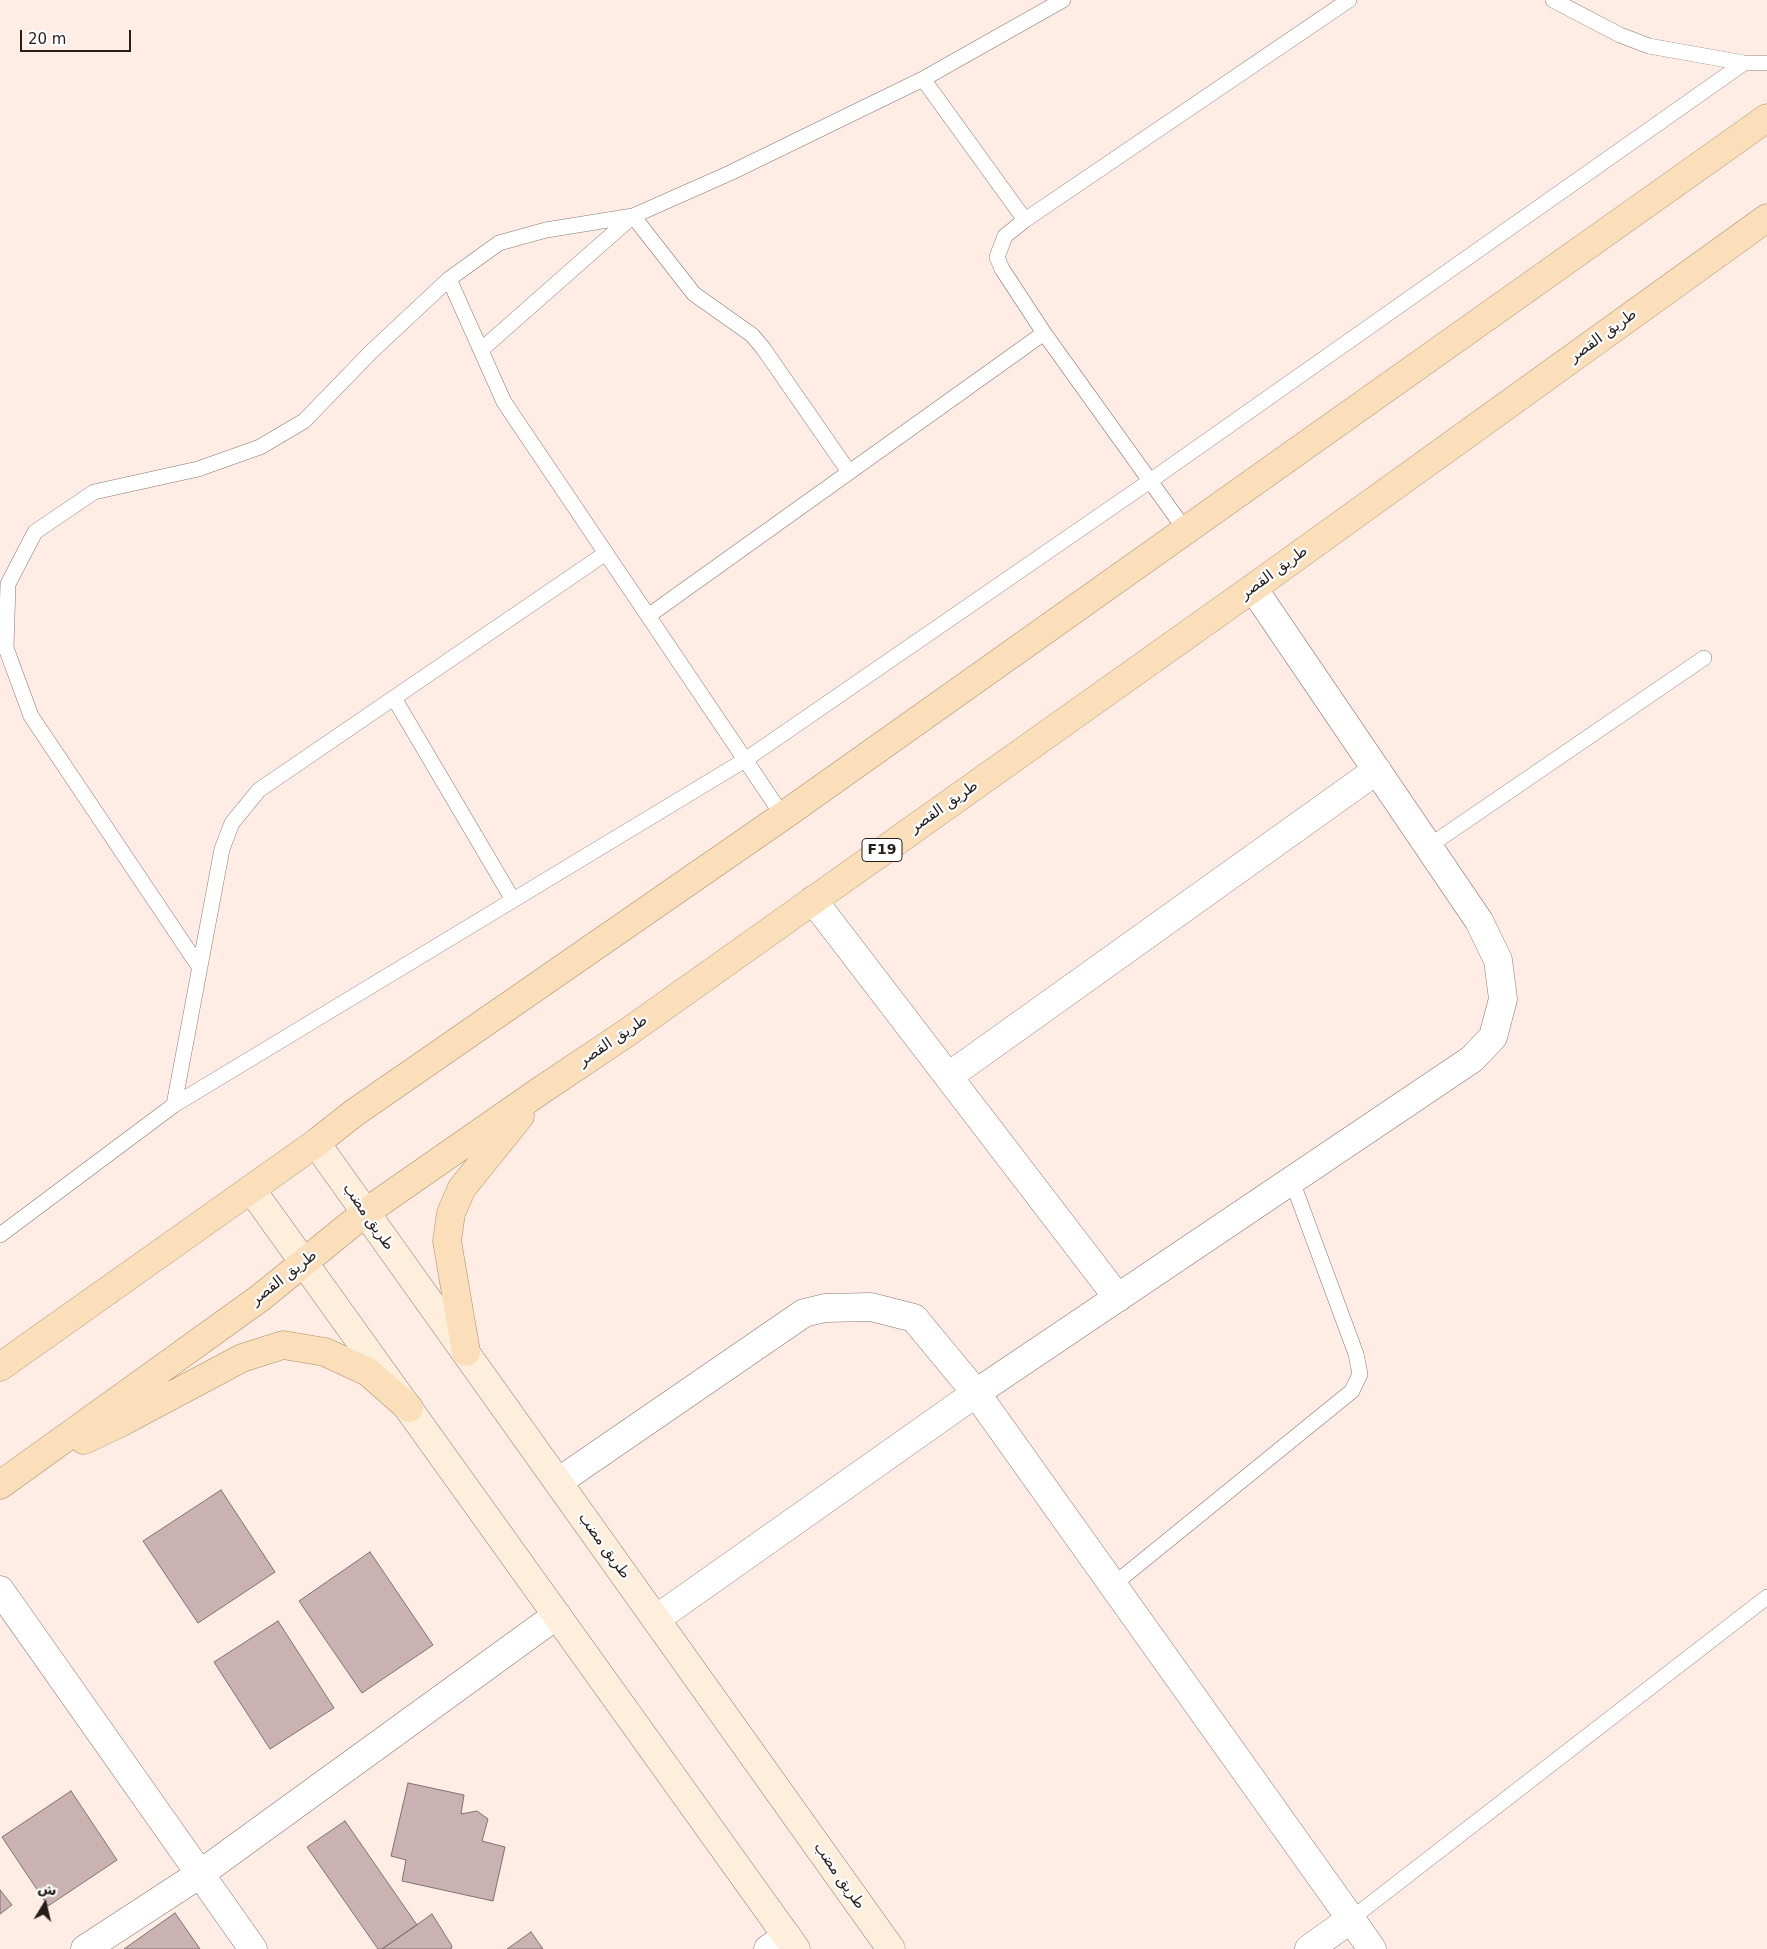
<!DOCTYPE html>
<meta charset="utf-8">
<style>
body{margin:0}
#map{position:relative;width:1767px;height:1949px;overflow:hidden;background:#feece5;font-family:"DejaVu Sans","Noto Naskh Arabic",sans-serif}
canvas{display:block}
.north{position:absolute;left:20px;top:1879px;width:50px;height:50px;-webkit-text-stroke:4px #fefefe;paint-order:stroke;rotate:9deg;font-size:14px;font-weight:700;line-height:20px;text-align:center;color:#261e1b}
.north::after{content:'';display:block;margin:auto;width:18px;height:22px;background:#261e1b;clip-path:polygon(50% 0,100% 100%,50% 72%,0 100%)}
.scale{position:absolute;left:20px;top:30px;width:111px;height:22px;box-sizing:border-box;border:2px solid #261e1b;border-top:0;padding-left:6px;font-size:15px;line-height:18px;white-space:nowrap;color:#261e1b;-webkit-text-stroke:4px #fefefe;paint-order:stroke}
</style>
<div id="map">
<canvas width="1767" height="1949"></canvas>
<div class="north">ش</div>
<div class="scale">20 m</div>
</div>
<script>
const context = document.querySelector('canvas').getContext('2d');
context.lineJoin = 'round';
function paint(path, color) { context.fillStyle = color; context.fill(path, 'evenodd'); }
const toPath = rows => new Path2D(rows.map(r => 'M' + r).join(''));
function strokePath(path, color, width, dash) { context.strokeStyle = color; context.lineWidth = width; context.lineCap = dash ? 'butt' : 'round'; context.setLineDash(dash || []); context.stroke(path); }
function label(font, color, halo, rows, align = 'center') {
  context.font = font + ' "DejaVu Sans","Noto Naskh Arabic",sans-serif'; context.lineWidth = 4.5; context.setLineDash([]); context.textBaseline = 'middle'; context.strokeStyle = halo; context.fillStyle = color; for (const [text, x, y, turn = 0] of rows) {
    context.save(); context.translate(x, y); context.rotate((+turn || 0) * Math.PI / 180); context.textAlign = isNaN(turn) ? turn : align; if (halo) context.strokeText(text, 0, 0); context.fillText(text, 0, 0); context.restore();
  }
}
const building = toPath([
 [221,1490,275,1572,198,1623,143,1541,221,1490],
 [370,1552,433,1645,362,1693,299,1601,370,1552],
 [278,1621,334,1708,270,1749,214,1662,278,1621],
 [408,1783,464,1795,461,1814,477,1811,488,1819,482,1841,505,1847,493,1901,402,1881,406,1860,391,1856,408,1783],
 [71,1791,117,1860,48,1906,2,1837,71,1791],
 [345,1821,417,1925,382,1949,378,1949,307,1847,345,1821],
 [0,1890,12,1905,0,1914,0,1890],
 [175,1913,200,1949,124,1949,175,1913],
 [432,1914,452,1946,451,1949,382,1949,432,1914],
 [531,1932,543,1949,507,1949,531,1932]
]);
paint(building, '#cab2b3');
strokePath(building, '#846f70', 1);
const lane = toPath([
 [1553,0,1620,35,1649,46,1744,63,1767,63],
 [923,79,1063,0],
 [449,279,504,402,783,816],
 [481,350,633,216,730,173,923,79,1025,220],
 [1186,531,1044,333,1002,269,997,257,1005,236,1025,220,1349,0],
 [648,616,1044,333],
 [394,698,513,900],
 [1429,846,1704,658],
 [200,968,31,716,6,648,8,584,35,532,94,492,198,469,260,447,304,421,371,352,449,279,499,243,546,230,633,216,694,294,752,335,763,348,849,472],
 [174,1105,222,849,232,823,259,790,606,553],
 [0,1235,174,1105,745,760,1150,481,1744,63],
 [1113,1585,1352,1391,1360,1374,1356,1354,1292,1181],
 [1351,1919,1767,1597]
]);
const street = toPath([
 [813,900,1118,1298],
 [949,1076,1377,770],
 [558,1482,804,1313,825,1308,871,1307,914,1318,976,1393,1472,1059,1493,1037,1503,999,1498,960,1479,921,1253,588],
 [0,1590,253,1949],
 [656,1619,976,1393,1351,1919],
 [85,1949,200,1874,557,1615],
 [768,1949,787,1936],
 [1309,1949,1351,1919,1372,1949]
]);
const secondary = toPath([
 [316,1143,891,1949],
 [251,1189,796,1949]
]);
const primary = toPath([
 [466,1352,447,1241,451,1213,462,1188,520,1116],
 [0,1367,316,1143,354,1113,783,816,1767,118],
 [84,1440,120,1423,242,1358,283,1345,325,1352,368,1372,409,1408],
 [0,1485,260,1298,366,1212,540,1091,628,1032,1253,588,1767,218]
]);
strokePath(lane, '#89766e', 16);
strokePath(street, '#89766e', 29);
strokePath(secondary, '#89766e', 29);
strokePath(primary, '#ae8e64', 29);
strokePath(lane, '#fff', 15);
strokePath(street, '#fff', 28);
strokePath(secondary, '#fdefdc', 28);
strokePath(primary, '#fbdfba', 28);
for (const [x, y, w] of [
 [882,850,40]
]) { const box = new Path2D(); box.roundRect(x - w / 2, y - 11.5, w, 23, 4); context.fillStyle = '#fefefe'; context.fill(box); strokePath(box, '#261e1b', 1); }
label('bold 14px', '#261e1b', null, [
 ["F19",882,850]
]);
label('15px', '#261e1b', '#fefefe', [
 ["طريق القصر",1603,336,-36],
 ["طريق القصر",1274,573,-36],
 ["طريق القصر",944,807,-35],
 ["طريق القصر",613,1041,-34],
 ["طريق مضب",368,1217,55],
 ["طريق القصر",284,1278,-38],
 ["طريق مضب",604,1546,54],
 ["طريق مضب",839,1876,55]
]);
</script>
